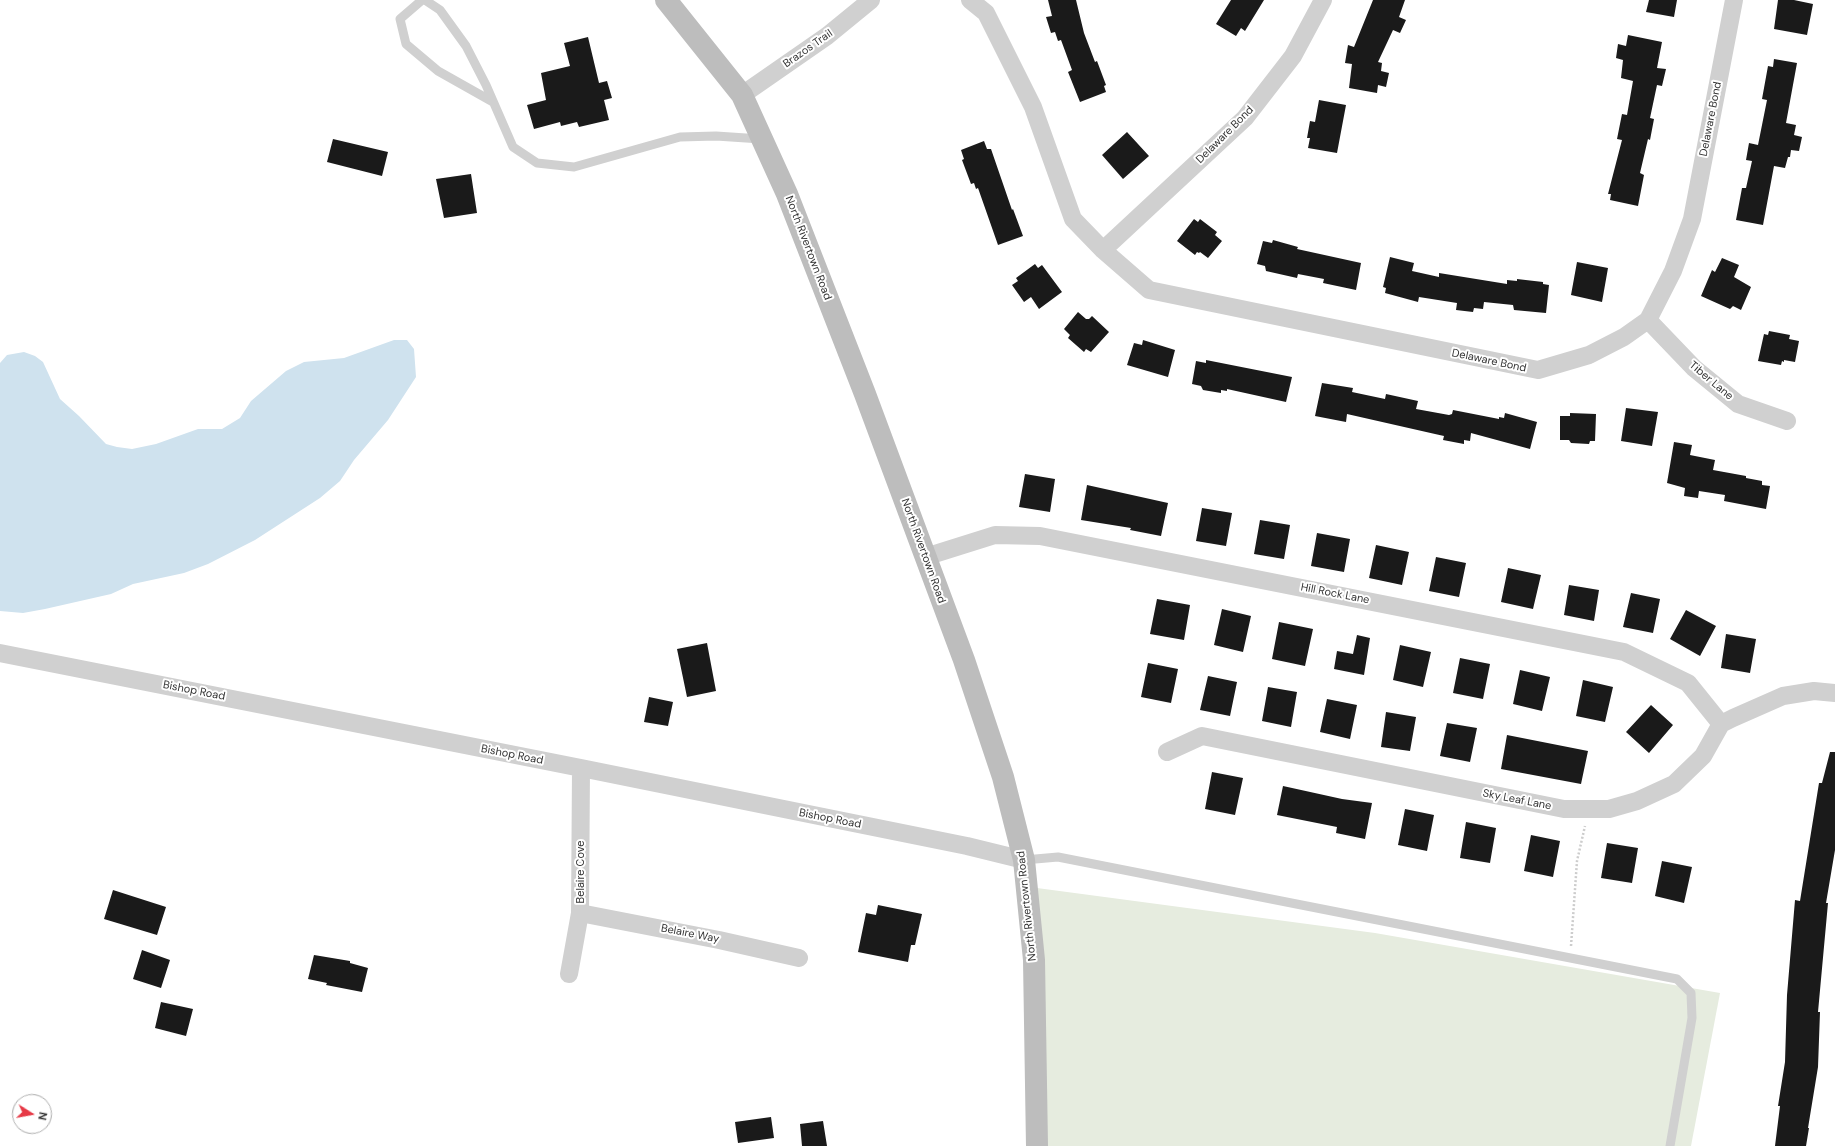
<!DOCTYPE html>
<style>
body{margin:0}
#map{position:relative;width:1835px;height:1146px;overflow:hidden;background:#fff;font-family:"DM Sans",sans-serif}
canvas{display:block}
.north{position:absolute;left:12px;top:1094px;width:40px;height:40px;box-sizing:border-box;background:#fff;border:1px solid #adadad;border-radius:50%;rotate:101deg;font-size:11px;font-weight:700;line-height:16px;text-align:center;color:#333}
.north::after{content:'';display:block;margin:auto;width:14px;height:18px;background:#e63946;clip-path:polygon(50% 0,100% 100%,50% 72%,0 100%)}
</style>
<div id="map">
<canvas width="1835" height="1146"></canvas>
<div class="north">N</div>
</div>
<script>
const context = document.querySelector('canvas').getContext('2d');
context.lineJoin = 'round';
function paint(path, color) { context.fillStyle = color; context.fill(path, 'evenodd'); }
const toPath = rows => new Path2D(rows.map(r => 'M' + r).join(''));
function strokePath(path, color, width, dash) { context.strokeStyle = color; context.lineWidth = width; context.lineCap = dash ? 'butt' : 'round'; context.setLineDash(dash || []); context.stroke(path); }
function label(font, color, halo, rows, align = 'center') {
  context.font = font + ' "DM Sans",sans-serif'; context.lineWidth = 4; context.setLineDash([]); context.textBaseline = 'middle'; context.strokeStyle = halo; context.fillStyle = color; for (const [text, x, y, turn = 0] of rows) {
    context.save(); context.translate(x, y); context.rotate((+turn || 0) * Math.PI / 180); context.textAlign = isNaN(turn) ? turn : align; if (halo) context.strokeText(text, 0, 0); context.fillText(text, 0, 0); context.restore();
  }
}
paint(toPath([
 [1037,888,1375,933,1720,993,1691,1146,1041,1146]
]), '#e6ecdf');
paint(toPath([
 [394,340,407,340,414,349,416,377,388,420,354,460,340,481,320,498,255,540,208,564,184,573,133,584,111,594,45,609,23,613,0,611,0,363,7,355,24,352,35,356,43,362,60,399,79,416,106,444,117,447,132,449,156,444,198,429,222,429,240,418,251,401,286,371,304,362,344,358]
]), '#cfe2ee');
paint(toPath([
 [1048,0,1076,0,1084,33,1095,62,1097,61,1106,85,1104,86,1106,92,1080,102,1068,72,1072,70,1061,40,1058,41,1055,32,1051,33,1046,17,1052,16],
 [1231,0,1264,0,1245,31,1241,28,1236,36,1216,24],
 [1373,0,1405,0,1399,17,1406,20,1400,33,1393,30,1378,62,1382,63,1381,71,1389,73,1386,87,1378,85,1377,93,1349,88,1352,64,1345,63,1348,45,1354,47],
 [1649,0,1677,0,1674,17,1646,12],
 [1778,0,1794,0,1813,4,1807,35,1774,29],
 [1628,35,1662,42,1657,68,1666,69,1662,86,1657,85,1650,118,1654,119,1650,140,1648,139,1640,173,1644,175,1638,206,1610,200,1611,194,1608,194,1622,140,1617,139,1622,114,1627,115,1633,81,1621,78,1623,60,1616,58,1618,44,1626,46],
 [588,37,599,83,607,81,612,98,604,100,609,120,579,127,577,122,561,126,560,122,534,129,527,105,546,100,541,73,570,66,564,43],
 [1774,59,1797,63,1786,123,1796,125,1794,135,1802,137,1799,151,1791,150,1790,157,1788,157,1785,168,1774,166,1763,225,1736,220,1742,188,1746,188,1752,161,1746,160,1749,143,1758,145,1767,100,1762,99,1768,66,1773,67],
 [1319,100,1346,105,1337,153,1308,148,1310,138,1307,138,1310,121,1315,122],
 [1127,132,1149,156,1123,179,1102,155],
 [333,139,388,152,382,176,327,162],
 [984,141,987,149,991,149,1012,210,1013,209,1023,236,998,245,978,188,976,189,974,183,971,184,962,160,964,159,961,150],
 [471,174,477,213,444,218,436,179],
 [1194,219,1198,222,1200,219,1217,232,1215,235,1222,241,1208,258,1200,252,1199,253,1197,252,1195,255,1177,241],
 [1273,240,1298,247,1297,249,1361,263,1356,290,1323,283,1324,279,1298,274,1297,278,1266,271,1265,266,1257,264,1263,241,1272,243],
 [1390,257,1414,263,1412,271,1439,277,1439,273,1507,284,1507,280,1517,281,1517,279,1543,282,1543,284,1549,285,1546,313,1514,310,1513,305,1484,302,1483,309,1474,308,1473,312,1456,310,1457,303,1419,297,1418,302,1385,293,1386,288,1383,287],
 [1722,258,1739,265,1734,277,1751,287,1741,310,1733,306,1730,309,1701,296,1712,270,1715,272],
 [1577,262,1608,268,1602,302,1571,295],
 [1035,264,1038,268,1042,265,1062,292,1039,309,1031,297,1024,302,1012,285,1018,281,1016,278],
 [1078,312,1086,319,1089,319,1092,316,1109,332,1091,352,1086,349,1084,352,1068,338,1070,335,1064,329],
 [1769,331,1790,335,1789,339,1799,341,1795,362,1784,360,1784,362,1782,361,1781,365,1758,361,1764,334,1768,335],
 [1143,340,1175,350,1168,377,1127,365,1134,343,1142,345],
 [1206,360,1292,377,1286,402,1227,389,1227,391,1221,390,1221,393,1203,390,1201,386,1192,384,1196,361,1206,363],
 [1322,383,1353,388,1352,392,1385,399,1386,394,1418,401,1416,409,1449,415,1452,414,1453,410,1499,419,1499,417,1504,418,1505,413,1537,422,1530,449,1471,433,1470,441,1464,440,1464,444,1443,440,1444,436,1435,434,1347,414,1346,422,1315,416],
 [1626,408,1658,412,1652,446,1621,441],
 [1570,413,1596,414,1595,441,1590,441,1589,444,1571,443,1569,440,1560,440,1560,416,1570,416],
 [1674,442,1692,445,1690,455,1715,460,1713,470,1746,476,1746,478,1762,481,1762,485,1770,486,1766,509,1724,501,1725,495,1699,491,1698,498,1684,496,1685,488,1667,483],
 [1025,474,1055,479,1050,512,1019,507],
 [1087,485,1168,503,1161,536,1130,530,1131,528,1081,520],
 [1202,508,1232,513,1226,546,1196,541],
 [1260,520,1290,525,1284,559,1254,554],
 [1317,533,1350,539,1344,572,1311,566],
 [1376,545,1409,552,1402,585,1369,578],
 [1436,557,1466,563,1459,597,1429,591],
 [1508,568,1541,575,1533,609,1501,602],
 [1569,585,1599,590,1594,621,1564,615],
 [1631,593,1660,599,1653,633,1623,627],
 [1157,599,1190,605,1184,640,1150,634],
 [1222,609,1251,616,1243,652,1214,645],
 [1686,610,1716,626,1700,656,1670,639],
 [1279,622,1313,629,1305,666,1272,659],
 [1726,634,1756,639,1750,673,1721,668],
 [1357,635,1370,638,1364,675,1334,669,1337,651,1353,654],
 [707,643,716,691,687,697,677,649],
 [1400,645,1431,652,1423,687,1393,680],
 [1460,658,1490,664,1483,699,1453,693],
 [1148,663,1178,669,1171,703,1141,697],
 [1520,670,1550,677,1542,711,1513,704],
 [1208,676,1237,682,1230,716,1200,710],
 [1583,680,1613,687,1605,722,1576,716],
 [1268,687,1297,692,1291,727,1262,721],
 [649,697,673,702,668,726,644,722],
 [1327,699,1357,705,1350,739,1320,732],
 [1651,705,1673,725,1649,753,1626,732],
 [1386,712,1416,717,1410,751,1381,747],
 [1447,723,1477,728,1470,762,1440,756],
 [1507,735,1588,751,1581,784,1501,769],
 [1830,752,1835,752,1835,850,1826,903,1828,903,1818,1012,1820,1012,1818,1067,1808,1128,1809,1128,1806,1146,1775,1146,1780,1106,1778,1106,1785,1062,1787,995,1795,900,1800,901,1819,783,1822,783],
 [1212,772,1243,778,1235,815,1205,809],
 [1283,786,1342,799,1372,803,1365,839,1336,833,1337,827,1277,815],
 [1405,809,1434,815,1427,851,1398,845],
 [1466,822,1496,828,1490,863,1460,858],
 [1531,835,1560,841,1553,877,1524,871],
 [1607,843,1638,848,1632,883,1601,878],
 [1662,861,1692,867,1684,903,1655,896],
 [113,890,166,907,157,935,104,919],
 [878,905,922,914,915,945,911,945,908,962,858,952,866,913,876,915],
 [142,950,170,960,161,988,133,979],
 [314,955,350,961,350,963,368,968,362,992,326,985,327,983,308,979],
 [161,1002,193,1009,186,1036,155,1028],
 [771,1117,774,1138,738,1143,735,1122],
 [823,1121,827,1146,802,1146,800,1124]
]), '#1a1a1a');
strokePath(toPath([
 [1571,946,1577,861,1585,826]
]), '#cdcdcd', 2.5, [2, 2]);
strokePath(toPath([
 [422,0,400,19,406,44,438,71,493,102],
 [425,0,440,10,466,46,486,85,513,147,537,163,574,167,680,137,716,136,761,139],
 [1024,860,1058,857,1677,979,1691,993,1692,1018,1670,1146]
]), '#d0d0d0', 9);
strokePath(toPath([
 [970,0,986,13,1033,107,1073,219,1103,250,1149,290,1538,370,1589,355,1624,337,1648,320,1673,271,1692,219,1734,0],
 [742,95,827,36,871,0],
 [1103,250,1245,118,1293,56,1323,0],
 [1648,320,1694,368,1738,404,1787,421],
 [925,557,995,535,1040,536,1624,652,1688,683,1721,724],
 [0,653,581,768,967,846,1024,860],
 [1167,752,1202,736,1564,809,1609,809,1637,801,1674,784,1703,756,1721,724,1733,718,1783,696,1814,691,1835,693],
 [580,913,719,940,799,958],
 [569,974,580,913,581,768]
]), '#d0d0d0', 18);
strokePath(toPath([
 [666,0,742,95,787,194,865,394,964,660,1003,777,1024,860,1034,960,1037,1146]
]), '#bdbdbd', 22);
label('11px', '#333', '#fff', [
 ["Brazos Trail",808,49,-35],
 ["Delaware Bond",1711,119,-79],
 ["Delaware Bond",1225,135,-45],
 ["North Rivertown Road",808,248,69],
 ["Delaware Bond",1489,361,12],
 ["Tiber Lane",1711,381,40],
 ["North Rivertown Road",923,551,70],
 ["Hill Rock Lane",1335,594,11],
 ["Bishop Road",194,691,11],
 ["Bishop Road",512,755,11],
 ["Sky Leaf Lane",1517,800,11],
 ["Bishop Road",830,819,11],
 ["Belaire Cove",581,872,-90],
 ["North Rivertown Road",1027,906,-96],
 ["Belaire Way",690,934,11]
]);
</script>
